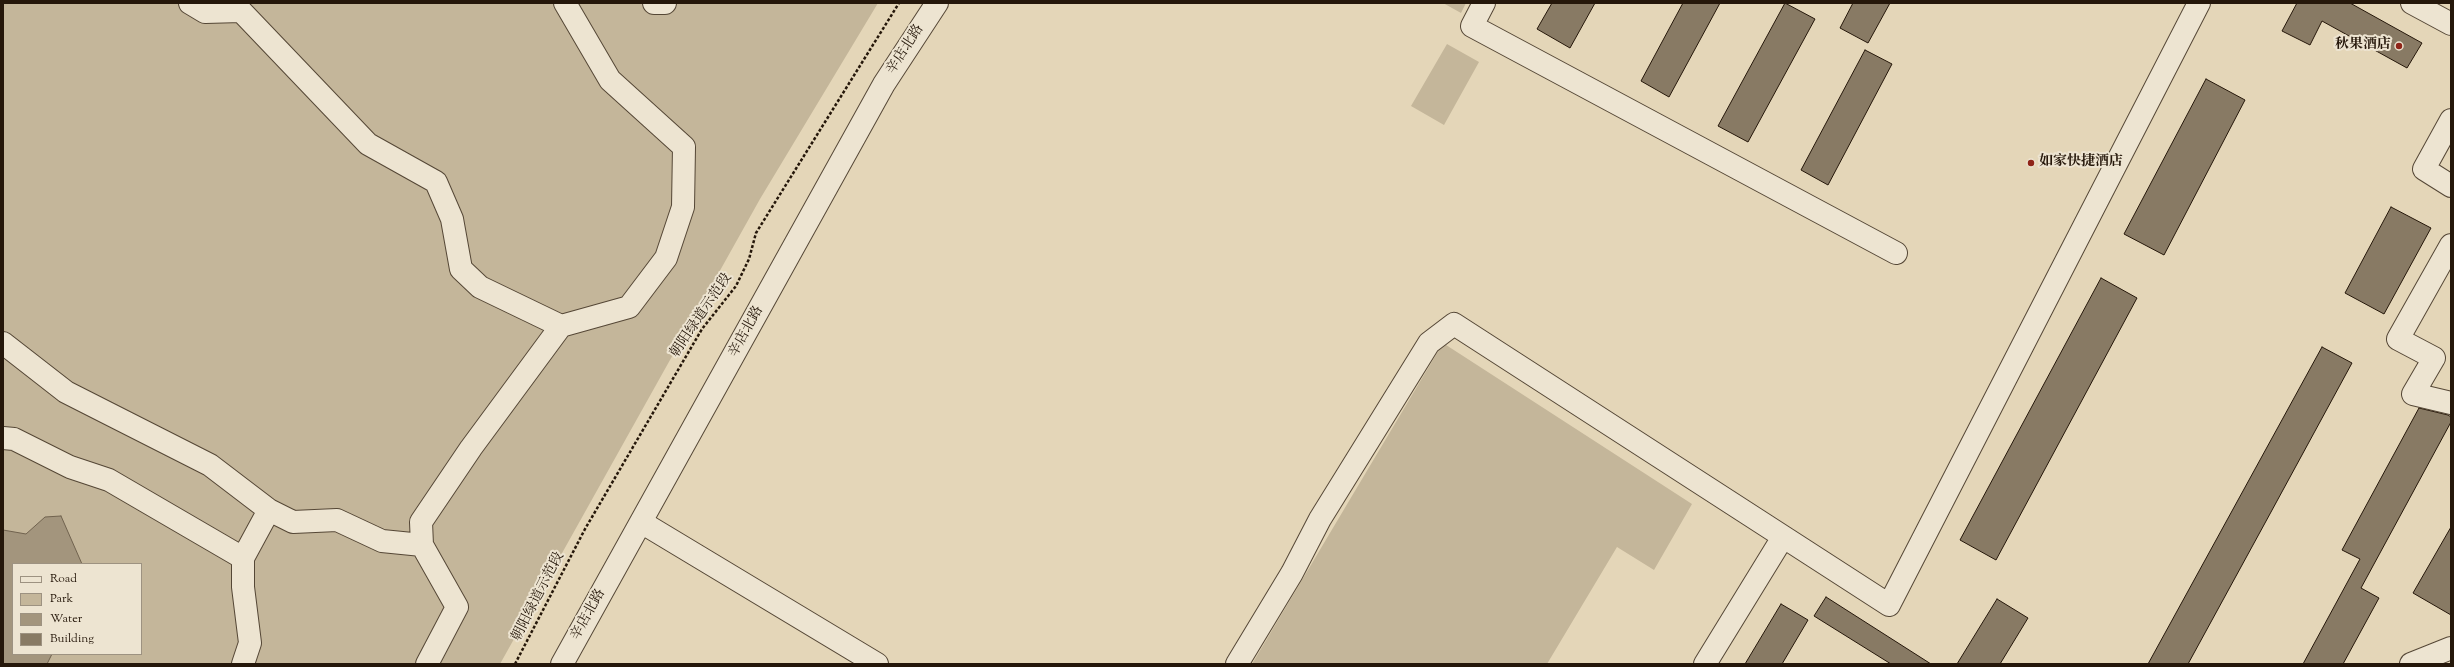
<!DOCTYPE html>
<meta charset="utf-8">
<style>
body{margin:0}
#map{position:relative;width:2454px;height:667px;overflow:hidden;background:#e4d6b8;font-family:"Sorts Mill Goudy",serif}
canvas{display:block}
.frame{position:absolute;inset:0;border:4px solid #25170a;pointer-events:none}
.legend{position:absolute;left:12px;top:563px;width:130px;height:92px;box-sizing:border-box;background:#ede4d1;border:1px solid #9d9281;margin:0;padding:5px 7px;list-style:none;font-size:12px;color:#25170a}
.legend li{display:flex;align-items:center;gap:8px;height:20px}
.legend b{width:20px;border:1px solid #9d9281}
</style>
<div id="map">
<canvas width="2454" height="667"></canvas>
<div class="frame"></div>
<ul class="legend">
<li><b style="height:5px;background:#ede4d1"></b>Road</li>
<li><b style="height:11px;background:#c4b69a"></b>Park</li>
<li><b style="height:11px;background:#a3957d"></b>Water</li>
<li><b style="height:11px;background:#887a64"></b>Building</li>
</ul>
</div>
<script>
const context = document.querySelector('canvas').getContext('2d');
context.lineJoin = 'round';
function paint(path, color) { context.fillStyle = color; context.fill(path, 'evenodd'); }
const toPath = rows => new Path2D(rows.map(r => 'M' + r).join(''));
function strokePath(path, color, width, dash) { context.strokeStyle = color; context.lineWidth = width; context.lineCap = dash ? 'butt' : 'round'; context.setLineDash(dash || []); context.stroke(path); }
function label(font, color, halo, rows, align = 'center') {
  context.font = font + ' "Sorts Mill Goudy","Noto Serif SC",serif'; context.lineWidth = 4; context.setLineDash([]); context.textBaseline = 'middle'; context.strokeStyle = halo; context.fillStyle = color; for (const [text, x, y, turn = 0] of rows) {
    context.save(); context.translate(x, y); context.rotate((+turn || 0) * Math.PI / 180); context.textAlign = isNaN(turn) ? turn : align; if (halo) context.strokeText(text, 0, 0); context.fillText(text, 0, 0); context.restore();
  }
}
paint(toPath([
 [3,3,878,3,760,199,500,664,3,664],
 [13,564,141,564,141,654,13,654],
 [1443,3,1466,3,1461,13],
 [1447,44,1479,62,1444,125,1411,106],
 [1443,343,1692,504,1654,570,1617,547,1547,664,1252,664]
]), '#c4b69a');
const water = toPath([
 [61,516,82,564,13,564,13,654,52,654,47,664,3,664,3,530,26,534,45,517,61,516]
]);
paint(water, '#a3957d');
strokePath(water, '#71634f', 1);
const building = toPath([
 [1552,3,1595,3,1570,48,1537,29,1552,3],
 [1683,3,1720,3,1669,97,1641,81,1683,3],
 [1785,3,1815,19,1748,142,1718,126,1785,3],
 [1853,3,1890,3,1868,43,1840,28,1853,3],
 [2297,3,2350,3,2422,43,2407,68,2322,21,2310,45,2282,31,2297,3],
 [1865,50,1892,64,1828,185,1801,170,1865,50],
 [2206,79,2245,100,2164,255,2124,234,2206,79],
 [2391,207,2431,228,2384,314,2345,293,2391,207],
 [2101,278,2137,298,1996,560,1960,540,2101,278],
 [2322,347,2352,363,2271,512,2188,664,2148,664,2322,347],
 [2419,408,2448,415,2451,417,2451,422,2361,588,2379,598,2343,664,2303,664,2360,559,2342,550,2419,408],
 [2451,527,2451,615,2413,593,2451,527],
 [1826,597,1931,664,1891,664,1814,616,1826,597],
 [1997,599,2028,618,2000,664,1957,664,1997,599],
 [1781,604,1808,620,1782,664,1745,664,1781,604]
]);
paint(building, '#887a64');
strokePath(building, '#25170a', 1);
const minor = toPath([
 [190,3,205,12,241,11,368,144,436,182,452,219,461,269,480,287,561,326,629,307,666,258,683,207,684,147,610,80,565,3],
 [654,3,665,3],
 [1484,3,1472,26,1896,253],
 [2412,3,2451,24],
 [2451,120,2424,169,2451,186],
 [2451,245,2398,339,2434,358,2413,394,2451,403],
 [3,343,66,392,210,465,269,510,293,522,337,520,382,541,422,545],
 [3,438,14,439,70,467,109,480,243,558],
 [641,522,877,664],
 [243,664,250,643,243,587,243,558,269,510],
 [427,664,457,607,422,545,421,522,471,448,561,326],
 [562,664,884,84,937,3],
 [1237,664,1292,573,1320,519,1429,343,1454,324,1889,605,2199,3],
 [1705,664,1783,537],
 [2411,664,2451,648]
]);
strokePath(minor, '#554736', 24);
strokePath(toPath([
 [515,664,585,529,702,329,736,286,749,259,756,233,899,3]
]), '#25170a', 2.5, [3, 2]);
strokePath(minor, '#ede4d1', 22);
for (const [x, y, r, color] of [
 [2399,46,4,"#8f2418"],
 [2031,163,4,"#8f2418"]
]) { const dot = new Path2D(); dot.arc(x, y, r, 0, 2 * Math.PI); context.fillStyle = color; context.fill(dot); strokePath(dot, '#ede4d1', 1.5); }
label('bold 14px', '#25170a', '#ede4d1', [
 ["秋果酒店",2391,46],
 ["如家快捷酒店",2039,163,"left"]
], 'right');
label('14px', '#25170a', '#ede4d1', [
 ["辛店北路",906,50,-57],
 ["朝阳绿道示范段",702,316,-56],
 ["辛店北路",747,332,-61],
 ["朝阳绿道示范段",539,597,-63],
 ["辛店北路",589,615,-61]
]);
</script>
